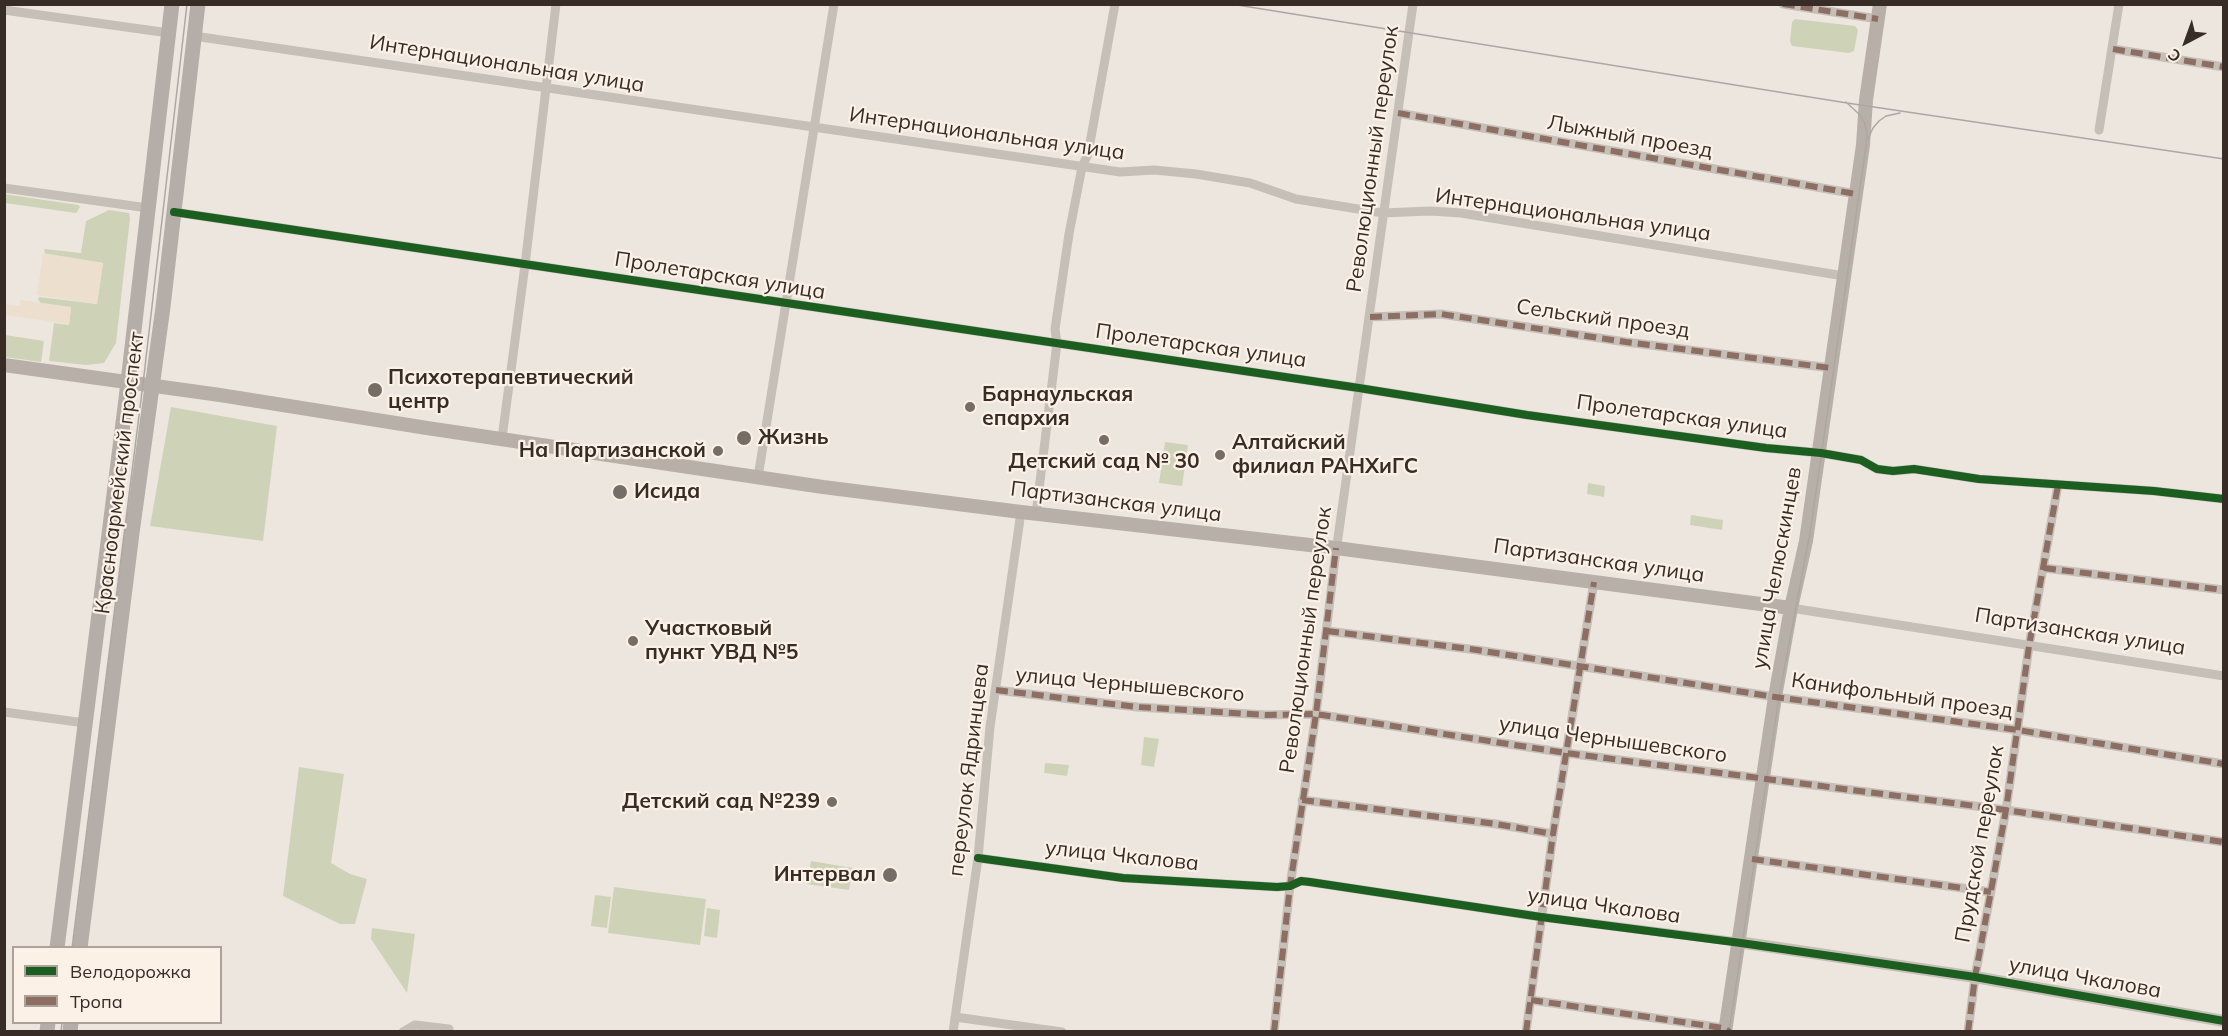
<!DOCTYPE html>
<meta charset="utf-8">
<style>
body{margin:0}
#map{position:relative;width:2228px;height:1036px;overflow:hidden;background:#ede6df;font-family:Mulish,sans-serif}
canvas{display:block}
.frame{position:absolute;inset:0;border:6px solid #372c26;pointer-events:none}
.legend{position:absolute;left:12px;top:946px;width:210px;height:78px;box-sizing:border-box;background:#fbf1e6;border:2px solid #ada299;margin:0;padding:8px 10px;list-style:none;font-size:18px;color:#372c26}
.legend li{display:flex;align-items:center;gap:12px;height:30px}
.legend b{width:30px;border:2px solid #ada299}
.north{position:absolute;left:2156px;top:12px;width:60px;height:60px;-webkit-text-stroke:4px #fbf1e6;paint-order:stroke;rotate:221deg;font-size:16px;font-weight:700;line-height:24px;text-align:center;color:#372c26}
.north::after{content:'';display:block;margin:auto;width:21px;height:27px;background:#372c26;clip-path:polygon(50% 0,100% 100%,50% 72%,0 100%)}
</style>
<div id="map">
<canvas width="2228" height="1036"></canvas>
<div class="frame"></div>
<ul class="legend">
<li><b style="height:8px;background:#1b5e20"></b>Велодорожка</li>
<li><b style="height:8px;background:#8d6e63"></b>Тропа</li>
</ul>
<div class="north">С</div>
</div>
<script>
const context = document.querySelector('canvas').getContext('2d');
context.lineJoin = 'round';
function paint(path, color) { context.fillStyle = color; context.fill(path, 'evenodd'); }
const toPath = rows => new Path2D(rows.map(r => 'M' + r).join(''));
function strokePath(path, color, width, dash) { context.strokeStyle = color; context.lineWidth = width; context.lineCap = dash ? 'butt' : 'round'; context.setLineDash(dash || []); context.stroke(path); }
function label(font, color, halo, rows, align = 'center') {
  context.font = font + ' Mulish,sans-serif'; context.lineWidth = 4.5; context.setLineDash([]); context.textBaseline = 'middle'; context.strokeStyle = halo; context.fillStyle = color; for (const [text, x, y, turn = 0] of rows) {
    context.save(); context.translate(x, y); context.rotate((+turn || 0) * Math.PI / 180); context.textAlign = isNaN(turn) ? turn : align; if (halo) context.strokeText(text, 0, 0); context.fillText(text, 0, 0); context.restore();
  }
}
paint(toPath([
 [1795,19,1855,26,1858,30,1854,51,1849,53,1792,46,1790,41,1792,22],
 [4,194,78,205,80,207,76,213,5,203],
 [109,210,129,213,130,218,116,343,104,363,86,365,49,361,54,323,69,325,71,308,41,303,38,300,39,297,97,304,103,263,45,254,44,249,81,253,86,221],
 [5,335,44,341,41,362,5,357],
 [171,407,277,426,263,541,150,526],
 [1165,442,1188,445,1182,486,1159,483],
 [1588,483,1605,486,1604,497,1587,494],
 [1691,515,1723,520,1722,530,1690,525],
 [1144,737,1159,739,1154,767,1141,765],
 [1045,763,1069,765,1067,776,1044,773],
 [299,767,344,774,331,863,350,874,367,879,355,924,340,924,283,896],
 [811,861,853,868,849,890,807,884],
 [614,887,706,899,700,945,608,933],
 [595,895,611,897,607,928,591,926],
 [707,908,720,910,717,938,704,936],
 [372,928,415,934,407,993,371,939]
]), '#ced3b8');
paint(toPath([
 [43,253,103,263,97,304,37,295],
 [21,300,71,307,69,324,5,315,5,304,19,306]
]), '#ecdfcd');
strokePath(toPath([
 [1783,4,1878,19],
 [4,10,169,33],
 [194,36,1120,172,1154,170,1196,174,1250,183,1296,199,1383,213,1430,211,1461,213,1844,276],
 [2113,49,2224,67],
 [1398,113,1856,194],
 [2099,130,2119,4],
 [4,188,148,208],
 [174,212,1359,388,1527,415,1766,448,1821,453,1861,460,1877,469,1893,471,1914,469,1979,479,2154,491,2224,499],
 [1370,317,1441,314,1626,342,1831,368],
 [502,438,525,265,556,4],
 [758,477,834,4],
 [1036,514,1057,343,1055,329,1069,234,1082,167,1088,154,1115,4],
 [2044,568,2224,590],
 [1791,608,2224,676],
 [1327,631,1477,650,1775,697,2018,730,2224,764],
 [996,690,1137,707,1266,715,1316,714,1566,753,2006,810,2224,842],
 [4,712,85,723],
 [1302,800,1496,824,1553,834],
 [978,858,1123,878,1277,887,1290,886,1301,881,1310,882,1541,917,1738,942],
 [1752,859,1991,892],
 [1531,1000,1723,1028,1728,1031],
 [955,1017,1062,1032],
 [403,1032,415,1025,449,1029],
 [953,1032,978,858,990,727,1021,512],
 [1274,1032,1290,886,1316,714,1335,559,1413,4],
 [1526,1032,1553,834,1594,582],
 [1968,1032,1975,977,2006,810,2029,646,2058,485]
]), '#c6bfb8', 9);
strokePath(toPath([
 [1738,942,1975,977,2224,1021]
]), '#c6bfb8', 12);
strokePath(toPath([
 [4,365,220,395,427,428,823,487,1021,512,1336,548,1791,608],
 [1725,1032,1775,697,1791,608,1806,541,1863,145,1866,100,1880,4]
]), '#b7afa8', 14);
strokePath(toPath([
 [57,948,126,399,172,4],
 [80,948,132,533,163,307,198,4],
 [47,1032,48,1022],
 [70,1032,71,1022]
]), '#b5ada7', 15);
strokePath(toPath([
 [1231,4,1847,103,2224,159],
 [1868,139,1873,128,1879,121,1886,116,1900,113],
 [72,948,143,384,187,4],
 [61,1032,62,1022],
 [1729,1032,1779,697,1810,533,1866,146,1867,134,1865,124,1860,115,1846,102]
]), '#ada7a3', 1.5);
strokePath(toPath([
 [1783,4,1878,19],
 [2113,49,2224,67],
 [1398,113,1856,194],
 [1370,317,1441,314,1626,342,1831,368],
 [2044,568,2224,590],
 [1327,631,1477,650,1775,697,2018,730,2224,764],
 [996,690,1137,707,1266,715,1316,714,1566,753,2006,810,2224,842],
 [1302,800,1496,824,1553,834],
 [1752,859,1991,892],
 [1531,1000,1723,1028,1730,1032],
 [1274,1032,1290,886,1316,714,1336,548],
 [1526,1032,1553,834,1594,582],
 [1968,1032,1975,977,2006,810,2029,646,2058,485]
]), '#8d6e63', 6, [12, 6]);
strokePath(toPath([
 [174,212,1359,388,1527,415,1766,448,1821,453,1861,460,1877,469,1893,471,1914,469,1979,479,2154,491,2224,499],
 [978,858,1123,878,1277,887,1290,886,1301,881,1310,882,1541,917,1741,943,1975,977,2224,1021]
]), '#1b5e20', 8);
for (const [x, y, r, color] of [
 [375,390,8,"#776d67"],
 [970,407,6,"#776d67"],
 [744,438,8,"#776d67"],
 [1104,440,6,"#776d67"],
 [718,451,6,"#776d67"],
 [1220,455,6,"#776d67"],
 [620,492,8,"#776d67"],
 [633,641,6,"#776d67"],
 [832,802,6,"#776d67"],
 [890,875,8,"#776d67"]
]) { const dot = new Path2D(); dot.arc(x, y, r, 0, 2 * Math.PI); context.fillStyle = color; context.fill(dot); strokePath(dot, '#fbf1e6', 2); }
label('21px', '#372c26', '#fbf1e6', [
 ["Интернациональная улица",507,64,9],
 ["Интернациональная улица",987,134,8],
 ["Лыжный проезд",1630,137,10],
 ["Революционный переулок",1373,159,-82],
 ["Интернациональная улица",1573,215,8],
 ["Пролетарская улица",720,276,9],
 ["Сельский проезд",1603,319,8],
 ["Пролетарская улица",1201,346,8],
 ["Пролетарская улица",1682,417,8],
 ["Красноармейский проспект",120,473,-83],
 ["Партизанская улица",1116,502,7],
 ["Партизанская улица",1599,561,8],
 ["улица Челюскинцев",1777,568,-80],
 ["Партизанская улица",2080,632,9],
 ["Революционный переулок",1306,640,-82],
 ["улица Чернышевского",1130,685,5],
 ["Канифольный проезд",1902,696,8],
 ["улица Чернышевского",1613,740,8],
 ["переулок Ядринцева",969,770,-83],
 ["Прудской переулок",1980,844,-80],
 ["улица Чкалова",1122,856,6],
 ["улица Чкалова",1604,906,8],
 ["улица Чкалова",2085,978,10]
]);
label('bold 21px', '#372c26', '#fbf1e6', [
 ["Психотерапевтический",388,378],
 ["центр",388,402],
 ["Барнаульская",982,395],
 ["епархия",982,419],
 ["Жизнь",758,438],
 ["Алтайский",1232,443],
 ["филиал РАНХиГС",1232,467],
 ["На Партизанской",706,451,"right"],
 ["Детский сад № 30",1104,462,"center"],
 ["Исида",634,492],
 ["Участковый",645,629],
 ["пункт УВД №5",645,653],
 ["Детский сад №239",820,802,"right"],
 ["Интервал",876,875,"right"]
], 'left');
</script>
